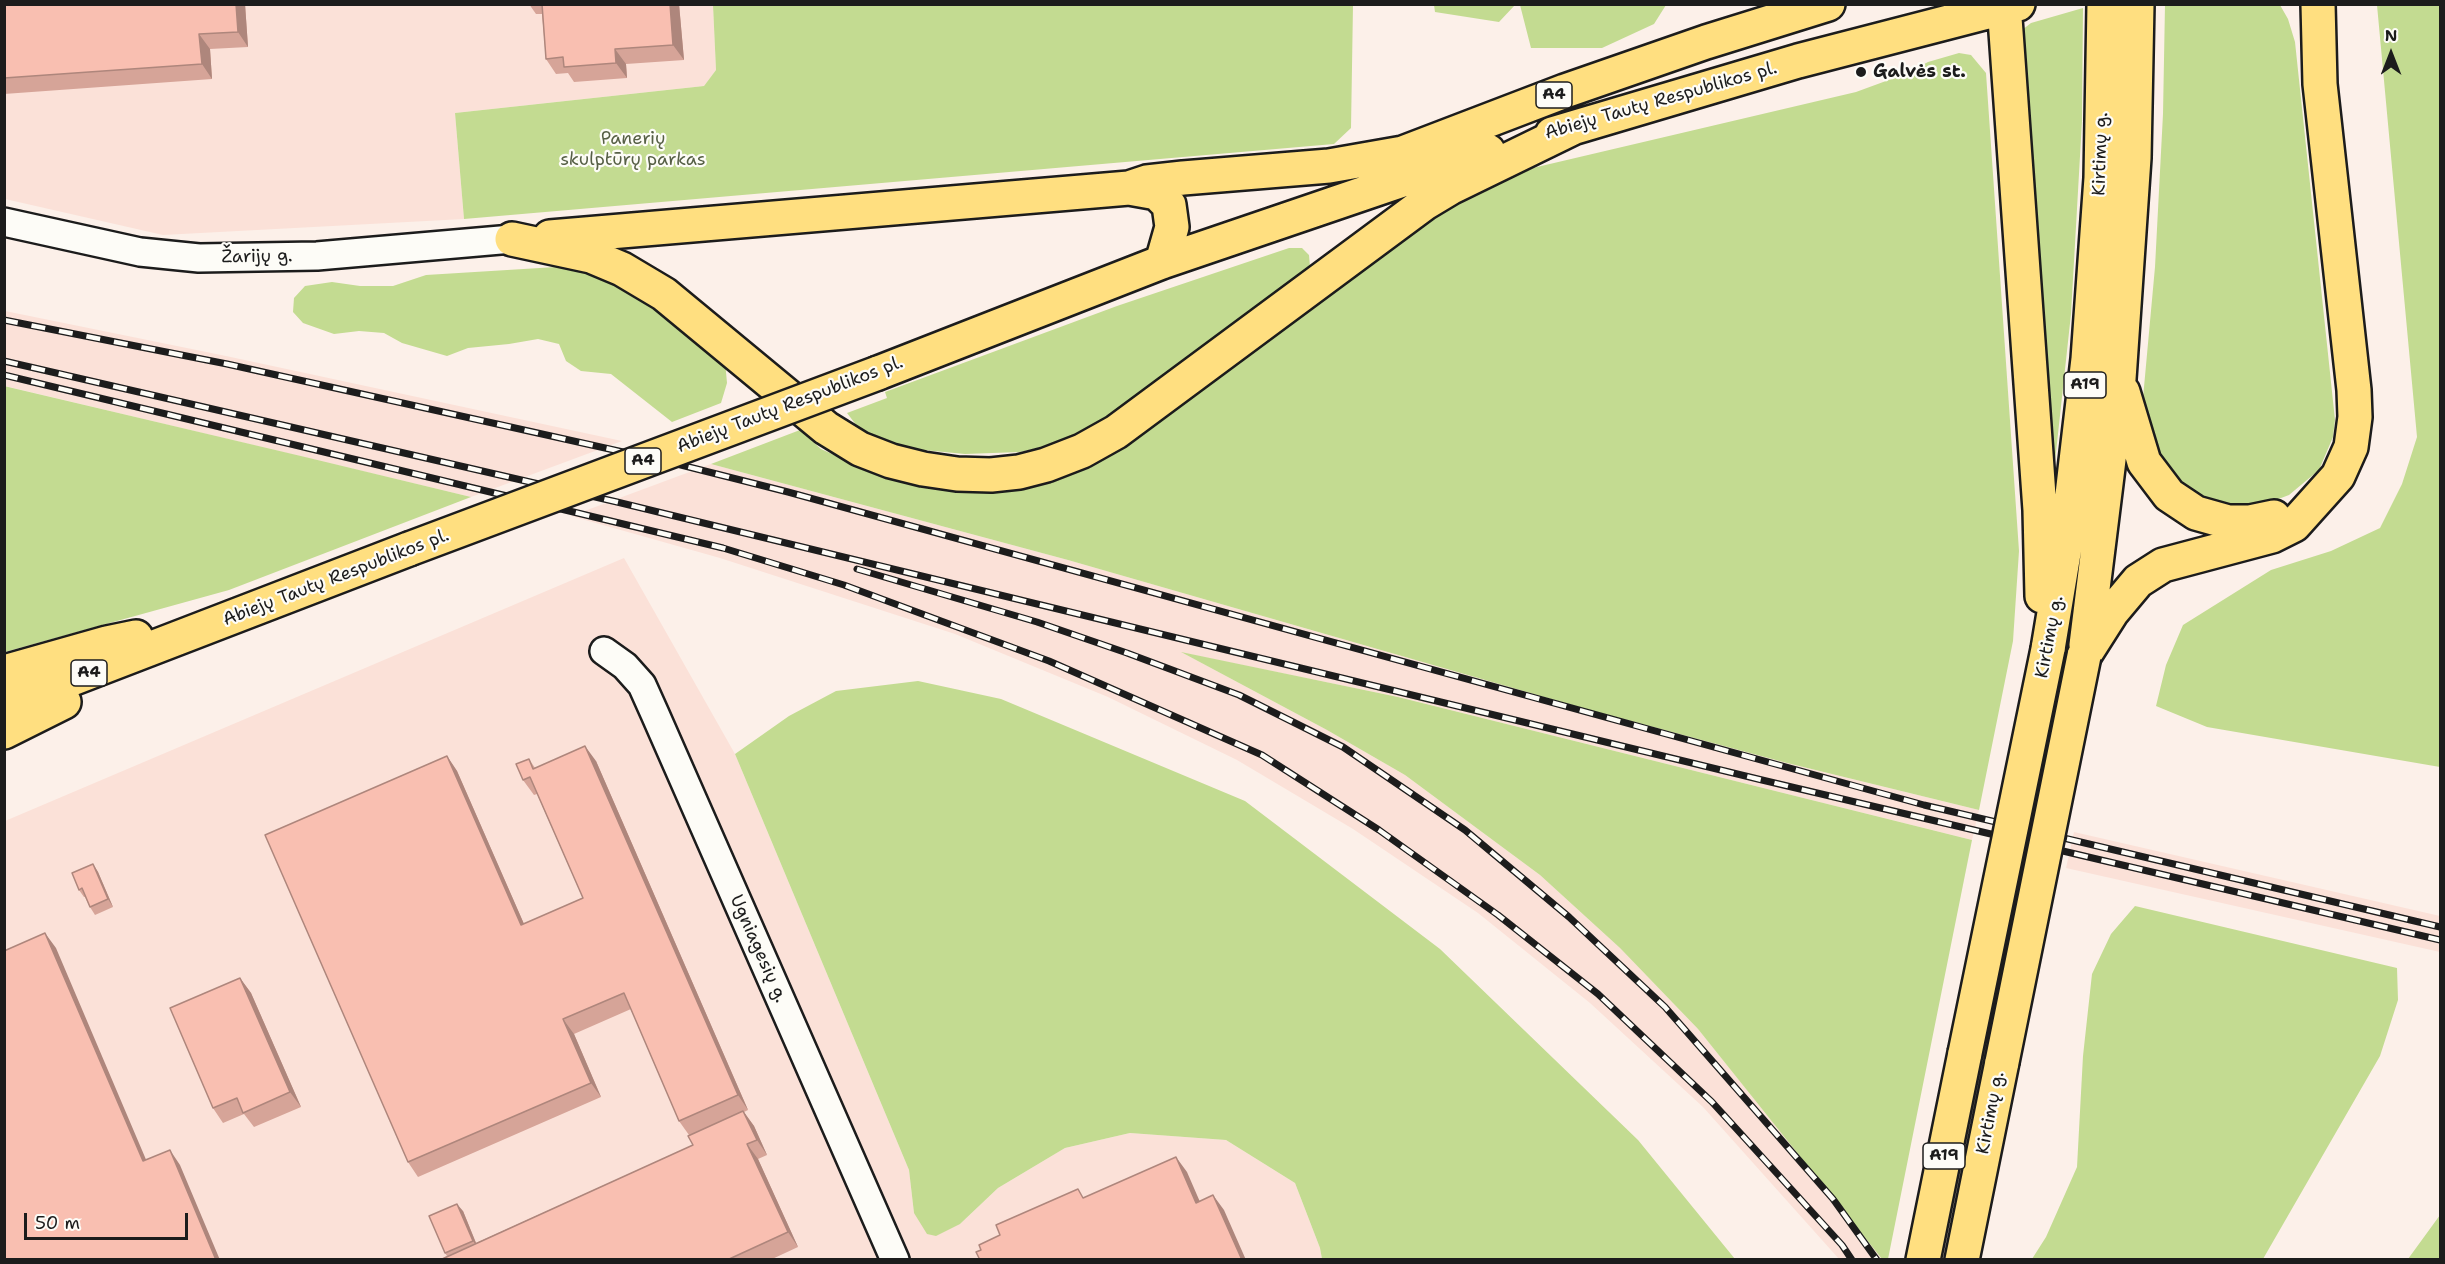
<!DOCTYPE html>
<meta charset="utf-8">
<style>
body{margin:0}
#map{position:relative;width:2445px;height:1264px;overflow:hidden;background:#fcf0e9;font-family:"Shantell Sans",sans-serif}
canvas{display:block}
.frame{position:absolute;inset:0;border:6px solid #1c1c1c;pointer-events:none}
.north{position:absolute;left:2361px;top:24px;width:60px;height:60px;-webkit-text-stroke:4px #fdfcf7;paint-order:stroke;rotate:0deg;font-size:16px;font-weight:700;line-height:24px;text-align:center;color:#1c1c1c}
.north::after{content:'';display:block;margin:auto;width:21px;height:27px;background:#1c1c1c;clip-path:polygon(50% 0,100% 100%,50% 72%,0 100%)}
.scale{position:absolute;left:24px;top:1213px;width:164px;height:27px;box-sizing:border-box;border:3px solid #1c1c1c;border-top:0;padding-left:8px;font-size:18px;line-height:21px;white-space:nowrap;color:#1c1c1c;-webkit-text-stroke:4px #fdfcf7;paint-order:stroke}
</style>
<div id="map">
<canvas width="2445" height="1264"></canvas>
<div class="frame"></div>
<div class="north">N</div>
<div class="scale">50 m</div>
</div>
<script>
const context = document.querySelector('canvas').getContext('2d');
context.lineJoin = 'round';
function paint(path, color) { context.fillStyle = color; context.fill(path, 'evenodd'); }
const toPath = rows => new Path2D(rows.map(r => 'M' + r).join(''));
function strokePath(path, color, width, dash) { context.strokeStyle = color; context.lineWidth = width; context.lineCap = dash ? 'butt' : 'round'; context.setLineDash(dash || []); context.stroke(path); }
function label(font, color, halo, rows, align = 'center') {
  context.font = font + ' "Shantell Sans",sans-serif'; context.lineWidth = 4.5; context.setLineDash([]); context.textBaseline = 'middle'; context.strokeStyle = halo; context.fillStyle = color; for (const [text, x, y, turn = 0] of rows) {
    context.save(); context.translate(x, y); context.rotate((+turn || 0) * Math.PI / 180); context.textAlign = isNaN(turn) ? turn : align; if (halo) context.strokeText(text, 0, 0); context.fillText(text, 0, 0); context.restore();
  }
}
paint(toPath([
 [5,5,713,5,716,70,704,86,455,113,464,219,163,235,5,199],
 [5,311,226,356,622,441,471,497,5,386],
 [711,464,1068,560,1579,707,1787,763,1979,810,1972,840,1398,697,1183,653,1327,730,1405,775,1540,875,1620,948,1698,1029,1882,1259,1839,1259,1703,1107,1590,1003,1478,913,1353,829,1237,760,1108,697,955,634,720,558,571,516],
 [624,558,735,754,909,1170,914,1213,960,1224,998,1188,1065,1148,1130,1133,1226,1140,1295,1183,1320,1248,1322,1259,5,1260,5,821],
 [2074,832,2440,916,2440,952,2066,868]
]), '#fbe1d8');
paint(toPath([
 [713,5,1353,5,1351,128,1334,144,464,219,455,113,704,86,716,70],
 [1434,5,1434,4,1515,5,1499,22,1435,12],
 [1520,5,1520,4,1666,5,1654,24,1602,48,1531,48],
 [2165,5,2280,5,2288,19,2295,42,2335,420,2333,437,2319,470,2289,495,2260,506,2242,508,2207,503,2165,471,2144,419,2143,398,2155,267,2163,114],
 [2377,5,2440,5,2440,767,2207,727,2156,706,2166,665,2183,625,2271,570,2331,551,2380,528,2402,484,2417,437],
 [2083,8,2082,121,2071,314,2052,489,2022,30,2031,23],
 [1959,53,1971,55,1986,73,2019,551,2013,641,1979,810,1787,763,1579,707,1068,560,711,464,800,430,821,449,854,464,1022,485,1055,480,1087,469,1123,448,1199,393,1364,264,1435,213,1520,171,1856,92,1905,74,1928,62],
 [1289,248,1302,248,1309,255,1310,267,1299,281,1081,438,1020,452,965,454,913,449,885,442,857,426,847,413,887,398,885,392,1117,306],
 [556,267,599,276,643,293,725,361,727,383,721,403,672,422,611,374,581,371,566,361,559,344,538,339,509,344,468,348,447,356,402,343,384,333,359,331,334,334,303,323,293,312,294,298,305,286,332,282,360,286,393,286,426,275],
 [4,386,305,457,471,497,229,590,5,652],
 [1181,652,1398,697,1972,840,1888,1259,1882,1259,1698,1029,1620,948,1540,875,1405,775,1327,730],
 [918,681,1001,699,1245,801,1440,949,1638,1140,1735,1259,1322,1259,1320,1248,1295,1183,1226,1140,1130,1133,1065,1148,998,1188,960,1224,936,1236,927,1234,914,1213,909,1170,735,754,789,716,836,691],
 [2135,906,2397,968,2398,1000,2380,1056,2263,1259,2032,1259,2046,1237,2077,1167,2083,1056,2092,974,2111,934],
 [2440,1215,2440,1259,2408,1259]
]), '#c3db91');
const minor = toPath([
 [4,222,140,252,199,258,317,256,512,239],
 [604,651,625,666,642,685,655,714,895,1260]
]);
const highway = toPath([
 [2004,4,2040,510,2042,596],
 [1552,134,1798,61,2018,4],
 [1383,165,1403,153,1565,91,1706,42,1828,4],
 [1129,188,1157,193,1169,205,1172,227,1162,262],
 [550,237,1129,188,1147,182,1183,178,1329,166,1403,153],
 [512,239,591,256,622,269,664,294,826,428,860,449,891,461,923,469,957,474,991,475,1019,472,1046,465,1082,451,1116,432,1425,203,1450,188,1573,128],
 [878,373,1162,262,1488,151],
 [2123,392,2144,462,2169,495,2196,513,2228,522,2250,522,2274,517],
 [2086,645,2119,379,2134,158,2137,4],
 [2048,649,2068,529,2088,359,2101,178,2104,4],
 [2084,656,2112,612,2138,581,2163,565,2272,536,2294,525,2338,476,2351,447,2355,417,2354,390,2320,84,2318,4],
 [4,672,107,643,136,637],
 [4,705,409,549],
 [4,732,64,702],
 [1923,1260,1965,1053],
 [1962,1260,2002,1062]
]);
strokePath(minor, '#1c1c1c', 32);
strokePath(highway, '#1c1c1c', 38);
strokePath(minor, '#fdfcf7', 27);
strokePath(highway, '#ffdf80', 33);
const rail = toPath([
 [4,320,227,364,677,464,788,492,1924,805,2440,927],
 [4,361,617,502,1762,780,2440,940],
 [4,375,723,548,844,585,1049,661,1262,755,1379,830,1498,915,1598,994,1712,1102,1842,1245,1852,1260],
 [857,569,1037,622,1127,653,1239,695,1343,747,1465,830,1569,917,1665,1007,1833,1199,1877,1260]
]);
strokePath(rail, '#1c1c1c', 7);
strokePath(rail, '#fdfcf7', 4.5, [14]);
const highwayBridge = toPath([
 [409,549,878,373],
 [1965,1053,2048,649],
 [2002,1062,2084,656]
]);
strokePath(highwayBridge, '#1c1c1c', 38, []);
strokePath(highwayBridge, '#ffdf80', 33);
paint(toPath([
 [4,4,245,4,248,47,210,49,212,79,4,94],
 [529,4,679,4,684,60,626,64,627,78,574,82,568,73,556,74,546,59,542,14,536,14],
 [447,756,457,771,524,924,583,898,537,794,534,795,523,780,529,759,535,768,596,761,748,1110,744,1112,754,1126,767,1155,758,1159,798,1247,770,1260,440,1260,447,1256,445,1253,463,1211,476,1243,693,1145,689,1135,679,1121,631,1009,574,1034,601,1097,418,1177,408,1162],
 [93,864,98,872,113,907,95,915,90,907,85,897,84,897,79,890],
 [240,978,251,993,301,1107,254,1127,244,1114,223,1123,213,1108]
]), '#d6a498');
paint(toPath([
 [236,4,245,4,248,47,238,32],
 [670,4,679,4,684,60,673,45],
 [199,34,210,49,212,79,202,64],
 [615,49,626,64,627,78,616,63],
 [585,746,596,761,748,1110,738,1095],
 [447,756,457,771,531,940,521,925],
 [93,864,98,872,113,907,108,899],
 [45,933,56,948,153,1176,143,1161],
 [240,978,251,993,301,1107,290,1092],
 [563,1019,574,1034,601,1097,591,1083],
 [743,1111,754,1126,767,1155,757,1140],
 [747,1144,758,1159,798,1247,788,1232],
 [170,1150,180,1165,220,1260,216,1260],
 [1176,1157,1187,1172,1207,1218,1196,1203],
 [1213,1195,1224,1210,1246,1260,1242,1260],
 [457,1204,463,1211,478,1248,473,1241]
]), '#ae867c');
const building = toPath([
 [4,4,236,4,238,32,199,34,202,64,4,78,4,4],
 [542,4,670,4,673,45,615,49,616,63,564,67,563,57,546,59,542,4],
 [585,746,738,1095,679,1121,624,993,563,1019,591,1083,408,1162,265,835,447,756,521,925,583,898,530,777,523,780,516,764,529,759,533,769,585,746],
 [93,864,108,899,90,907,82,888,79,890,72,873,93,864],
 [45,933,143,1161,170,1150,216,1260,4,1260,4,951,45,933],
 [240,978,290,1092,243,1113,237,1098,213,1108,170,1008,240,978],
 [743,1111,757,1140,747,1144,788,1232,727,1260,440,1260,693,1145,688,1136,743,1111],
 [1176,1157,1196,1203,1213,1195,1242,1260,980,1260,976,1252,981,1250,979,1245,1000,1235,996,1225,1078,1189,1083,1198,1176,1157],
 [457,1204,473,1241,445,1253,429,1216,457,1204]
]);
paint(building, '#f9bfb1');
strokePath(building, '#ae867c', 1.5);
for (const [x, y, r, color] of [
 [1861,72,6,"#1c1c1c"]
]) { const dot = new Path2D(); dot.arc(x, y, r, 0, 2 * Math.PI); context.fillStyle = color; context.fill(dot); strokePath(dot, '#fdfcf7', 2); }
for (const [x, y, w] of [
 [1554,95,36],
 [2085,385,42],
 [643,461,36],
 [89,673,36],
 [1944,1156,42]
]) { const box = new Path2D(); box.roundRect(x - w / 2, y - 13, w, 26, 4.5); context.fillStyle = '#fdfcf7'; context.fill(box); strokePath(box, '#1c1c1c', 1.5); }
label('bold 16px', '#1c1c1c', null, [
 ["A4",1554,95],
 ["A19",2085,385],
 ["A4",643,461],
 ["A4",89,673],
 ["A19",1944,1156]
]);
label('bold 18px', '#1c1c1c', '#fdfcf7', [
 ["Galvės st.",1873,72]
], 'left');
label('18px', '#1c1c1c', '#fdfcf7', [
 ["Abiejų Tautų Respublikos pl.",1661,101,-16],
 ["Kirtimų g.",2101,154,-88],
 ["Žarijų g.",257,257,-1],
 ["Abiejų Tautų Respublikos pl.",790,405,-21],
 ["Abiejų Tautų Respublikos pl.",336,578,-21],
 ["Kirtimų g.",2050,637,-79],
 ["Ugniagesių g.",758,949,66],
 ["Kirtimų g.",1991,1113,-79]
]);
label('18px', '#565f45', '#fdfcf7', [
 ["Panerių",633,139],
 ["skulptūrų parkas",633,160]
]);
</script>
